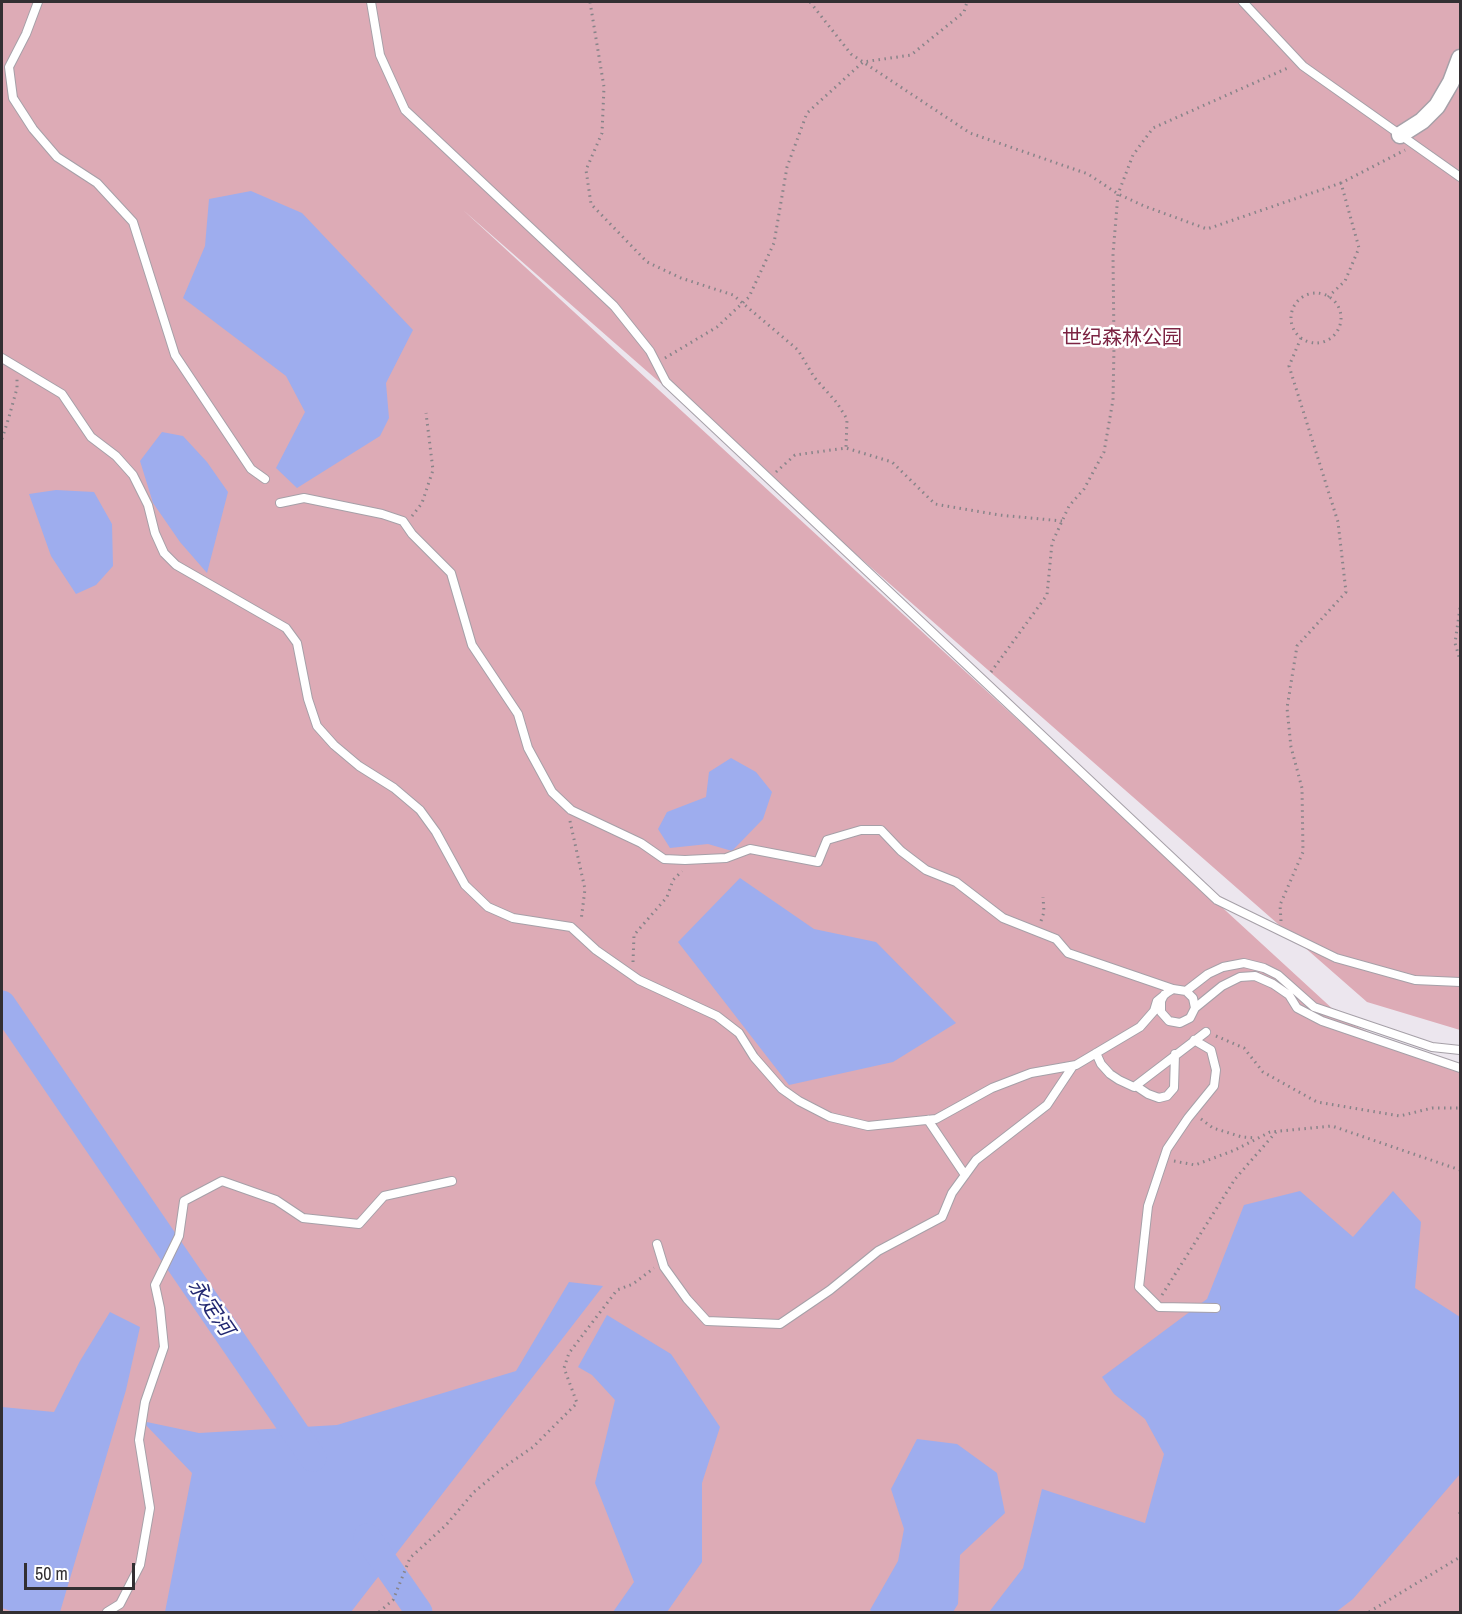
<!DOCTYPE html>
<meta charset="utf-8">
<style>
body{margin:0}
#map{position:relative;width:1462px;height:1614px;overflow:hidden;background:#ece6ee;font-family:"Archivo Narrow",sans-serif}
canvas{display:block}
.frame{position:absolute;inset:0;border:3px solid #322f32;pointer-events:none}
.scale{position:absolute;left:24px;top:1563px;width:111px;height:27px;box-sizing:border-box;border:3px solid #322f32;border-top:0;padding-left:8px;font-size:18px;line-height:21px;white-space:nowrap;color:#322f32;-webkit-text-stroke:4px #fff;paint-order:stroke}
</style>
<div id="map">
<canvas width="1462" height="1614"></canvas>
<div class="frame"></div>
<div class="scale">50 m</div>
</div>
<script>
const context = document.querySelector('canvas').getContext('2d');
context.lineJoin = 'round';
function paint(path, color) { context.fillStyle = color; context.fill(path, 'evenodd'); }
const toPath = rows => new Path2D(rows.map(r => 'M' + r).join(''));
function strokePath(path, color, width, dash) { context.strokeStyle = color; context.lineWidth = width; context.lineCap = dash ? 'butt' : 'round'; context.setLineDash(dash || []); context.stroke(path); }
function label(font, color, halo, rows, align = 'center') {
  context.font = font + ' "Archivo Narrow","Noto Sans SC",sans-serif'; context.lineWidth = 5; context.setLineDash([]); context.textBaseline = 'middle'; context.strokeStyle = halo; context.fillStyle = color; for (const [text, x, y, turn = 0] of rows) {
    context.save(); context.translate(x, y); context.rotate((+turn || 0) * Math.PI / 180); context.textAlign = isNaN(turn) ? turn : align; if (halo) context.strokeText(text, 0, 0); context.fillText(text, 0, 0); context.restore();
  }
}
paint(toPath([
 [2,2,1460,2,1460,1030,1367,1002,463,210,1348,1023,1460,1071,1460,1612,2,1612]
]), '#ddabb6');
paint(toPath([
 [251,191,302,213,413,330,386,383,389,418,380,436,297,488,276,468,305,412,286,376,183,298,205,246,209,199],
 [162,432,183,436,207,462,228,492,207,573,180,542,153,503,140,461],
 [56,490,94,492,112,524,113,566,96,585,76,594,51,556,29,494],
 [731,758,756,772,772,792,763,819,732,851,708,844,670,848,658,829,667,812,706,797,709,772],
 [740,878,814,929,876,942,956,1023,893,1062,789,1085,678,942],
 [1300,1191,1353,1237,1393,1191,1421,1222,1415,1288,1460,1317,1460,1474,1353,1599,1336,1612,989,1612,1023,1568,1042,1489,1145,1523,1164,1454,1145,1419,1114,1394,1102,1377,1207,1299,1244,1205],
 [569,1282,603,1286,351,1612,165,1612,192,1473,142,1421,199,1433,337,1425,516,1371],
 [110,1312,140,1327,126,1390,60,1612,14,1612,2,1608,2,1407,54,1412,80,1361],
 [607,1315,671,1354,720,1427,702,1483,702,1562,667,1612,613,1612,634,1582,595,1483,615,1400,592,1375,578,1367],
 [917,1439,957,1444,997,1473,1005,1513,960,1555,958,1604,953,1612,872,1612,870,1610,898,1561,904,1529,891,1489]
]), '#9eadee');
strokePath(toPath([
 [2,1004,313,1458],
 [367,1537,419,1612]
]), '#9eadee', 27);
const service = toPath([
 [38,2,26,34,9,67,13,98,33,129,57,157,97,183,133,222,175,355,251,469,265,479],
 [371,2,380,55,405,110,614,306,650,351,666,382,1217,900,1336,958,1415,980,1460,982],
 [1243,2,1303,66,1460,177],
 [2,358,62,394,91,437,116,456,133,475,148,505,155,533,164,553,176,565,286,628,297,643,308,699,317,726,334,745,359,766,394,788,420,810,436,832,465,885,488,907,513,918,571,927,596,950,639,980,717,1016,739,1033,754,1057,782,1089,799,1101,830,1117,868,1126,936,1119,992,1088,1031,1073,1076,1065,1140,1027,1154,1011,1157,1001,1168,992,1173,989,1186,991,1193,998,1195,1008,1190,1018,1180,1023,1169,1021,1161,1012,1161,1001,1164,995],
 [280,503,304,498,382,514,403,521,412,534,451,573,472,645,518,714,528,748,552,792,571,810,641,843,664,859,685,860,726,858,750,849,818,862,827,840,861,830,881,830,901,851,926,870,956,882,1003,918,1056,939,1068,953,1173,989],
 [1186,991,1208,974,1223,967,1244,963,1264,968,1278,975,1314,1007,1432,1047,1460,1050],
 [1195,1008,1222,986,1240,977,1255,976,1273,984,1289,995,1297,1008,1322,1021,1460,1068],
 [1194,1040,1211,1050,1216,1070,1214,1086,1188,1118,1167,1149,1148,1206,1139,1287,1159,1307,1216,1308],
 [1096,1053,1101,1064,1110,1074,1119,1080,1134,1087,1206,1032],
 [1136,1086,1148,1094,1159,1098,1167,1096,1174,1088,1175,1054],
 [928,1120,965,1175],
 [657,1244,664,1267,687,1299,707,1321,780,1324,830,1290,878,1251,942,1217,952,1193,976,1160,1047,1105,1073,1066],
 [107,1612,120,1604,140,1565,150,1508,139,1440,145,1402,164,1347,160,1308,155,1285,179,1236,184,1201,222,1181,276,1200,303,1218,359,1224,384,1196,452,1181]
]);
const minor = toPath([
 [1400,135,1422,121,1437,106,1451,82,1460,58]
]);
strokePath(service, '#a6a0a8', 10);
strokePath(minor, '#a6a0a8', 19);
strokePath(toPath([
 [590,2,604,87,602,133,586,170,591,204,647,262,681,278,733,295,798,350,814,377,837,403,847,419,846,448],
 [810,2,851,54,970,133,1088,174,1118,194,1144,206,1207,229,1341,183],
 '1291 318a25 25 0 1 1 50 0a25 25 0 1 1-50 0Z',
 [1328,297,1345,281,1359,248,1341,183,1405,150],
 [665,358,717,327,749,297,774,243,787,167,807,113,863,62,911,55,964,12,967,2],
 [2,439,9,417,17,388,17,378],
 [776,472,795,455,846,448,892,462,935,504,999,515,1062,521],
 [412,516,422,503,433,470,426,413],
 [1460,608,1455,643,1460,660],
 [991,672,1047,595,1052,543,1069,506,1084,489,1104,452,1113,400,1114,346,1113,254,1118,194,1133,155,1153,128,1290,67],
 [570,821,585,889,581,921],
 [1041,921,1044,912,1043,897],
 [1281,921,1280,905,1303,852,1302,788,1291,747,1287,708,1297,646,1346,592,1338,522,1289,366,1301,338],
 [633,962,634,935,667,897,673,880,682,871],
 [1216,1036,1244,1048,1263,1072,1317,1102,1400,1116,1432,1108,1460,1108],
 [1201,1119,1213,1128,1242,1137,1256,1138],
 [1174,1161,1195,1165,1235,1150,1270,1132,1332,1126,1460,1170],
 [1162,1295,1235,1179,1276,1132],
 [1459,1512,1460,1513],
 [379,1612,393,1600,410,1558,446,1525,474,1492,504,1467,533,1447,577,1403,564,1368,569,1353,617,1290,633,1284,654,1268],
 [1369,1612,1460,1557]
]), '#888489', 3, [1.5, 4.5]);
strokePath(service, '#fff', 8);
strokePath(minor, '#fff', 16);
label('20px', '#7c2443', '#fff', [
 ["世纪森林公园",1122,339]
]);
label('italic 21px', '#222871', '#fff', [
 ["永定河",210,1308,56]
]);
</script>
